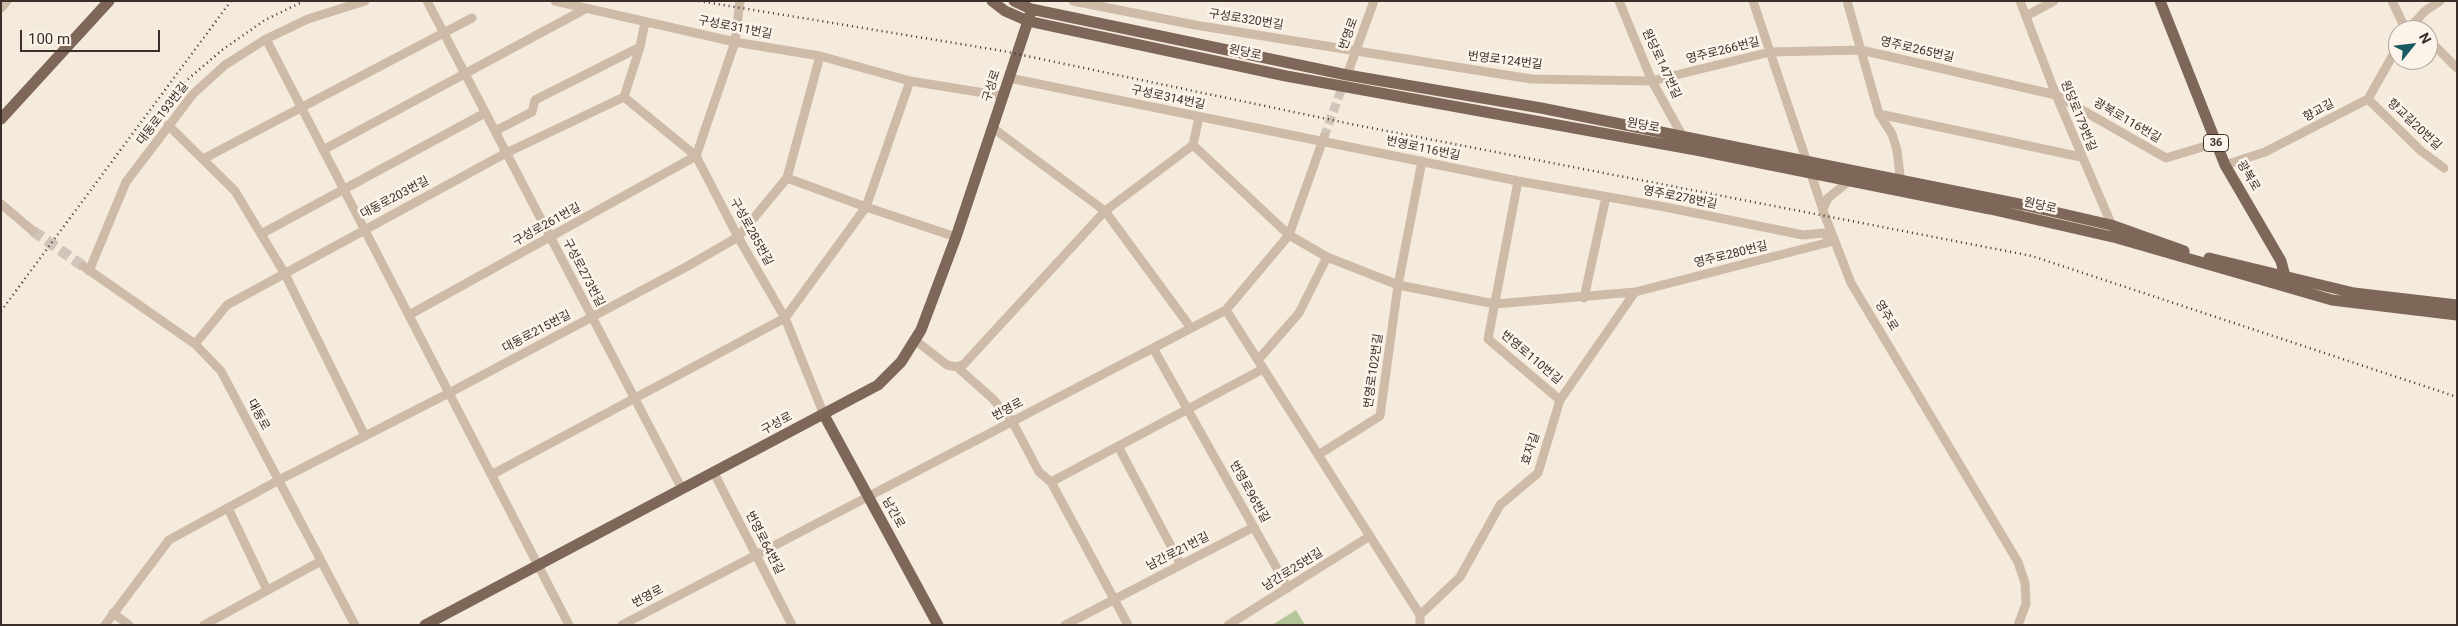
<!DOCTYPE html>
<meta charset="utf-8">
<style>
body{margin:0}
#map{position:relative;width:2458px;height:626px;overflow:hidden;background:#f5ebdd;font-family:Roboto,sans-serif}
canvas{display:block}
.frame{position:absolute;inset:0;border:2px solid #3a2f29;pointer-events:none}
.north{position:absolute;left:2388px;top:20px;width:50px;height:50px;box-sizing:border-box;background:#fcf4ea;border:1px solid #aea59d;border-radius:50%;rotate:61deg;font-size:14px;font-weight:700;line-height:20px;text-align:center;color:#3a2f29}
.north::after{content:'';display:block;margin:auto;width:18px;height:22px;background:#195961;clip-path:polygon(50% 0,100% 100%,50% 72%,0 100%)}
.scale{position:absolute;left:20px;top:30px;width:140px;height:22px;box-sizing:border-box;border:2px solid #3a2f29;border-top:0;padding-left:6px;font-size:15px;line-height:18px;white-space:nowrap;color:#3a2f29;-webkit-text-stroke:4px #fcf4ea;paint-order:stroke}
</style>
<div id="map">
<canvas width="2458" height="626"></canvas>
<div class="frame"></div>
<div class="north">N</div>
<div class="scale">100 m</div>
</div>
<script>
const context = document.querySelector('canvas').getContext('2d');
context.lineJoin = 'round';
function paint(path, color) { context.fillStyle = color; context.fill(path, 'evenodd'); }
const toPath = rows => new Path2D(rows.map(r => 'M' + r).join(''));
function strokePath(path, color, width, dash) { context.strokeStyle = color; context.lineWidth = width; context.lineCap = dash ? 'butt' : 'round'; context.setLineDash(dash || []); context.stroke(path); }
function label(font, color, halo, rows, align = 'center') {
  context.font = font + ' Roboto,"Noto Sans KR",sans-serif'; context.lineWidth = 5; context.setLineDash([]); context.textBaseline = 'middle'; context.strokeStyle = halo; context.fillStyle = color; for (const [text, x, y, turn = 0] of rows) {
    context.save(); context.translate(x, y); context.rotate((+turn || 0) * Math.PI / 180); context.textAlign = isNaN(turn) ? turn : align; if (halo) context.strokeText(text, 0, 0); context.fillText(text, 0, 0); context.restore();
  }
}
paint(toPath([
 [1296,610,1305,625,1272,625]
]), '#b6c69b');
strokePath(toPath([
 [1324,137,1344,82]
]), '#d0c5b9', 9, [9, 4.5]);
strokePath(toPath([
 [33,231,83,266]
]), '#d0c5b9', 11, [11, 5.5]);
strokePath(toPath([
 [427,1,682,489],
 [555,1,735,42,820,56,910,81,1003,96],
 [1073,1,1195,25,1531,79,1652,81,1770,52,1861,50,2056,95,2166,158,2216,143],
 [1619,1,1652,81,1683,137],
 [1753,1,1825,216,1851,283,2018,562,2025,583,2026,604,2018,625],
 [1847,1,1879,114,1892,134,1897,150,1901,184],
 [2020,1,2056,95,2113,228],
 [2392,1,2406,30],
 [1,8,7,1],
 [2026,16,2054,1],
 [2408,30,2425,11,2440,1],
 [266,39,569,625],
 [2428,39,2457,68],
 [1347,75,1374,1],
 [1009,78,1518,181,1665,207,1803,235,1823,233,1834,241],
 [624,97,696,156,738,237,785,318,824,415],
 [624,97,640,47,645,22],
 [2368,99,2421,151,2444,168],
 [1879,114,2081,157],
 [168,125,235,191,285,274,365,436],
 [993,128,1105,211,1191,328],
 [495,131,532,112,535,100,640,47],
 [1193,145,1289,235,1327,257,1398,285,1495,304,1635,292,1834,241],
 [323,150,587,8],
 [203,159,472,18],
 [2225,165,2265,152,2368,99,2398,46],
 [787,178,866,207,956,237],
 [1518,181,1488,339,1560,400],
 [1,204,33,231],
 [1823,209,1828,198,1849,181],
 [261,234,485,113],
 [83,266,195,344,221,371,355,625],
 [89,271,126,182,193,94,225,65,266,39,308,19,365,1],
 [1584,298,1606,197],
 [1226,310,1420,615],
 [409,315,696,156,735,42,740,1],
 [915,340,947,365,957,367,964,364,1105,211,1193,145,1199,117],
 [195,344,227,305,506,153,624,97],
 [1153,348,1288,588],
 [1258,360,1299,313,1327,257],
 [957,367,993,399,1012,421,1039,472,1051,482,1128,625],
 [1118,446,1181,565],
 [1318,455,1380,416,1398,285,1422,161],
 [714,473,792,625],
 [491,475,785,318,866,207,910,81],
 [1051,482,1263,369],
 [228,508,267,590],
 [113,613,129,625],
 [105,625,169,540,279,480,449,393,686,267,738,237,787,178,820,56],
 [204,625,321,561],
 [622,625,1226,310,1289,235,1324,137],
 [1065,625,1254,527],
 [1228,625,1370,536],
 [1420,625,1420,615,1460,577,1500,505,1538,473,1560,400,1635,292]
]), '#cebba7', 9);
strokePath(toPath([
 [992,1,1005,11,1028,21,1046,25,1286,76,1696,150,1990,209,2117,238,2332,300,2457,315],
 [1014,1,1031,9,1347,75,1541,108,2024,205,2111,225,2184,251],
 [2160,1,2225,165,2281,261,2287,284],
 [1,119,109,1],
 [2209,258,2354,293,2457,305],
 [824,415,938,625],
 [425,625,878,385,901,362,921,330,956,237,1030,15]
]), '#7e6658', 11);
strokePath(toPath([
 [699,1,1003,51,1351,124,2032,256,2457,397],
 [151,120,187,80,222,50,265,20,304,1],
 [1,311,231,1]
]), '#3a2f29', 2.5, [1, 4]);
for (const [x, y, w] of [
 [2216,143,25]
]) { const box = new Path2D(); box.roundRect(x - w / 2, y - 8.5, w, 17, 4); context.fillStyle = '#fcf4ea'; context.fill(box); strokePath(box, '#3a2f29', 1); }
label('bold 11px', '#3a2f29', null, [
 ["36",2216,143]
]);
label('12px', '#3a2f29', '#fcf4ea', [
 ["구성로320번길",1246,20,9],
 ["구성로311번길",735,28,11],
 ["번영로",1349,34,-70],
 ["영주로265번길",1917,50,13],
 ["영주로266번길",1723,51,-14],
 ["원당로",1245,53,12],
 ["번영로124번길",1505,61,7],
 ["원당로147번길",1661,64,65],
 ["구성로",992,86,-72],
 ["구성로314번길",1168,98,12],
 ["향교길",2319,111,-28],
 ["대동로193번길",163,114,-52],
 ["원당로179번길",2078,116,68],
 ["광복로116번길",2127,121,30],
 ["향교길20번길",2414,125,43],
 ["원당로",1643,126,10],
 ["번영로116번길",1423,149,12],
 ["광복로",2248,176,60],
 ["대동로203번길",395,198,-28],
 ["영주로278번길",1680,198,11],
 ["원당로",2040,206,13],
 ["구성로261번길",547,225,-29],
 ["구성로285번길",751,232,61],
 ["영주로280번길",1731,255,-14],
 ["구성로273번길",583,273,62],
 ["영주로",1886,316,59],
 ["대동로215번길",537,332,-28],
 ["번영로110번길",1531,358,40],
 ["번영로102번길",1374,371,-82],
 ["번영로",1008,410,-28],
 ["대동로",258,415,62],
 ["구성로",777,424,-28],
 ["효자길",1531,449,-71],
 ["번영로96번길",1249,492,61],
 ["남간로",893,513,61],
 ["번영로64번길",764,543,63],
 ["남간로21번길",1178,552,-27],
 ["남간로25번길",1293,570,-32],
 ["번영로",648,597,-28]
]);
</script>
